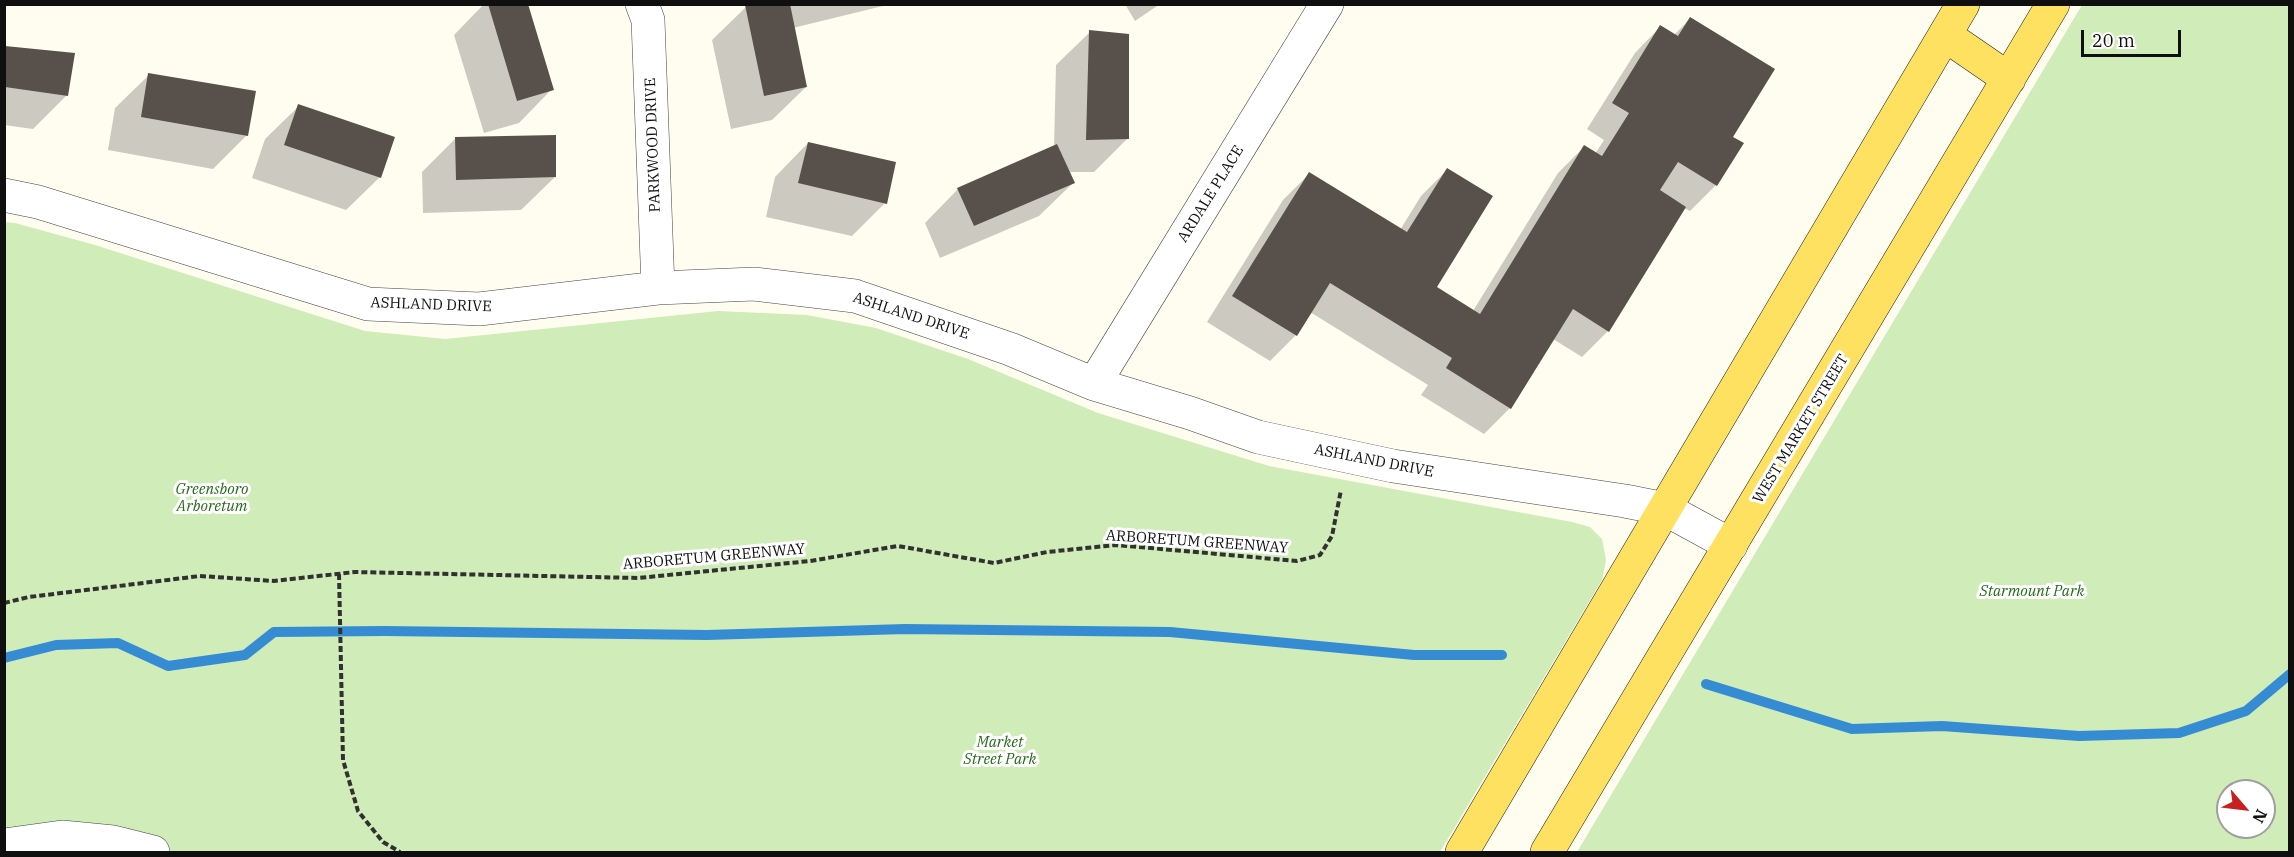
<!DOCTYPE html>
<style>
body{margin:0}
#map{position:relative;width:2294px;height:857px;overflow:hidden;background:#fffdf0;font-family:"IBM Plex Serif",serif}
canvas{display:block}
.frame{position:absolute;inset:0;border:6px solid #0f0f0f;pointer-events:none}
.north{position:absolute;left:2216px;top:779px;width:60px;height:60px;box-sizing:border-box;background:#fff;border:2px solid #9f9f9f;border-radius:50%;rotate:118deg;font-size:16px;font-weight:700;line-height:24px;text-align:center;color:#0f0f0f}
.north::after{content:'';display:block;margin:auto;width:21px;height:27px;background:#c62120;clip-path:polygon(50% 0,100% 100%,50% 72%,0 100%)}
.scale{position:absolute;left:2081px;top:30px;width:100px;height:27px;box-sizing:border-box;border:3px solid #0f0f0f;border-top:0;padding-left:8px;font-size:18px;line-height:21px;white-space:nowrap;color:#0f0f0f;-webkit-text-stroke:4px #fff;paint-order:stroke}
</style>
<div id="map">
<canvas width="2294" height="857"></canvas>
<div class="frame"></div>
<div class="north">N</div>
<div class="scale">20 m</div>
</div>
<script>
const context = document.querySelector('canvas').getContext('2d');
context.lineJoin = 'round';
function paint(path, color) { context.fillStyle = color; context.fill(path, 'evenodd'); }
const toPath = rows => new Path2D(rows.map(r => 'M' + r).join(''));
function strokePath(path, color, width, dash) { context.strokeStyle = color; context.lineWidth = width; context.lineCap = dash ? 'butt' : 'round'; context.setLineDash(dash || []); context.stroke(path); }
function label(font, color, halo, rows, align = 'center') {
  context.font = font + ' "IBM Plex Serif",serif'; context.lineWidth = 6; context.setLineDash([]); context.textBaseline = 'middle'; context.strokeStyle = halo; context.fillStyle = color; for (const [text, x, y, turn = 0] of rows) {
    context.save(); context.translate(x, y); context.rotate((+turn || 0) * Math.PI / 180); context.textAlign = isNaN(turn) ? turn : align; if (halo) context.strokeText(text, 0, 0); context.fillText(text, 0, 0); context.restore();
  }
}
paint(toPath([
 [2082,5,2289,5,2289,852,1577,852],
 [2228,791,2264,791,2264,827,2228,827],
 [4,222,15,223,95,245,365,331,445,339,718,311,807,315,876,328,968,359,1098,413,1269,466,1572,522,1590,527,1602,539,1606,560,1602,580,1440,852,5,852]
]), '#d0ecb8');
paint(toPath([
 [484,4,526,4,552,89,519,123,484,133,454,35],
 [757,4,891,4,793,28,806,87,772,120,731,129,712,40,746,7],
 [1125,4,1160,4,1135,21],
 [1690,19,1731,137,1716,185,1690,211,1684,208,1608,331,1582,357,1553,339,1510,408,1484,434,1421,395,1428,385,1310,312,1296,335,1270,361,1207,322,1283,200,1309,174,1400,230,1421,196,1447,170,1435,288,1473,311,1558,173,1584,147,1595,154,1604,140,1587,129,1635,53,1660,27,1674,35],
 [1090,32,1128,138,1094,172,1068,172,1073,183,1039,216,940,258,925,223,958,189,1054,147,1056,65],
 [4,47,73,55,67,95,33,129,4,125],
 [149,75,247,135,213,169,108,150,115,108],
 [299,106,380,177,346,210,252,178,265,139],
 [455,139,555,177,521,210,423,213,422,172],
 [808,143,885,203,852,236,766,217,775,177]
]), '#0003');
strokePath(toPath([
 [4,658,56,645,118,643,168,666,245,655,274,632,384,631,707,635,905,629,1170,632,1414,655,1502,655],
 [1706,684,1852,729,1942,726,2079,736,2179,733,2246,711,2290,674]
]), '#368cd3', 10);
paint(toPath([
 [488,4,528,4,554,90,517,101],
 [749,4,790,4,807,87,764,96,745,5],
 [1690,17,1775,69,1733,137,1744,143,1717,186,1678,162,1660,190,1686,207,1609,332,1573,309,1511,409,1446,368,1452,358,1330,283,1297,336,1232,296,1309,172,1407,232,1447,168,1493,196,1437,287,1480,314,1584,145,1602,156,1629,113,1612,103,1660,25,1678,36],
 [1089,30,1129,34,1129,139,1086,140],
 [5,46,75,53,68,96,5,87],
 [148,73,256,91,248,136,141,117],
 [298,104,395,137,381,178,284,145],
 [556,135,556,177,456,180,455,137],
 [808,142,896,162,887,204,798,183],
 [1057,144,1075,183,974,226,957,188]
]), '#58504a');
const minor = toPath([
 [642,4,648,20,658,288],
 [4,195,38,202,368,304,479,309,658,288,754,284,855,296,1010,349,1094,384,1190,413,1258,437,1393,466,1625,501,1665,509,1731,545],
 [1094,384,1327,4],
 [4,845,62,837,113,842,153,852]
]);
const major = toPath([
 [1945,35,2009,79],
 [1462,852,1963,4],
 [1547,852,2053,4]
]);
strokePath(minor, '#424242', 34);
strokePath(major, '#202020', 34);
strokePath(toPath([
 [339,574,343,760,358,811,383,842,400,852],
 [4,603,29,597,200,576,274,581,355,572,638,578,810,561,898,546,994,563,1047,552,1116,545,1297,561,1320,555,1332,536,1341,490]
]), '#313131', 4, [6, 3]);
strokePath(minor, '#fff', 33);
strokePath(major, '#fee161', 33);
label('15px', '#0f0f0f', '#fff', [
 ["PARKWOOD DRIVE",653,145,-92],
 ["ARDALE PLACE",1211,194,-58],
 ["ASHLAND DRIVE",431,305,2],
 ["ASHLAND DRIVE",911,316,18],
 ["WEST MARKET STREET",1801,429,-59],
 ["ASHLAND DRIVE",1374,461,11],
 ["ARBORETUM GREENWAY",1197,542,4],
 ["ARBORETUM GREENWAY",714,557,-5]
]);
label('italic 15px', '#276a1b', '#fff', [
 ["Greensboro",212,490],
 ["Arboretum",212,507],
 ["Starmount Park",2032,592],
 ["Market",1000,743],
 ["Street Park",1000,760]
]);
</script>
